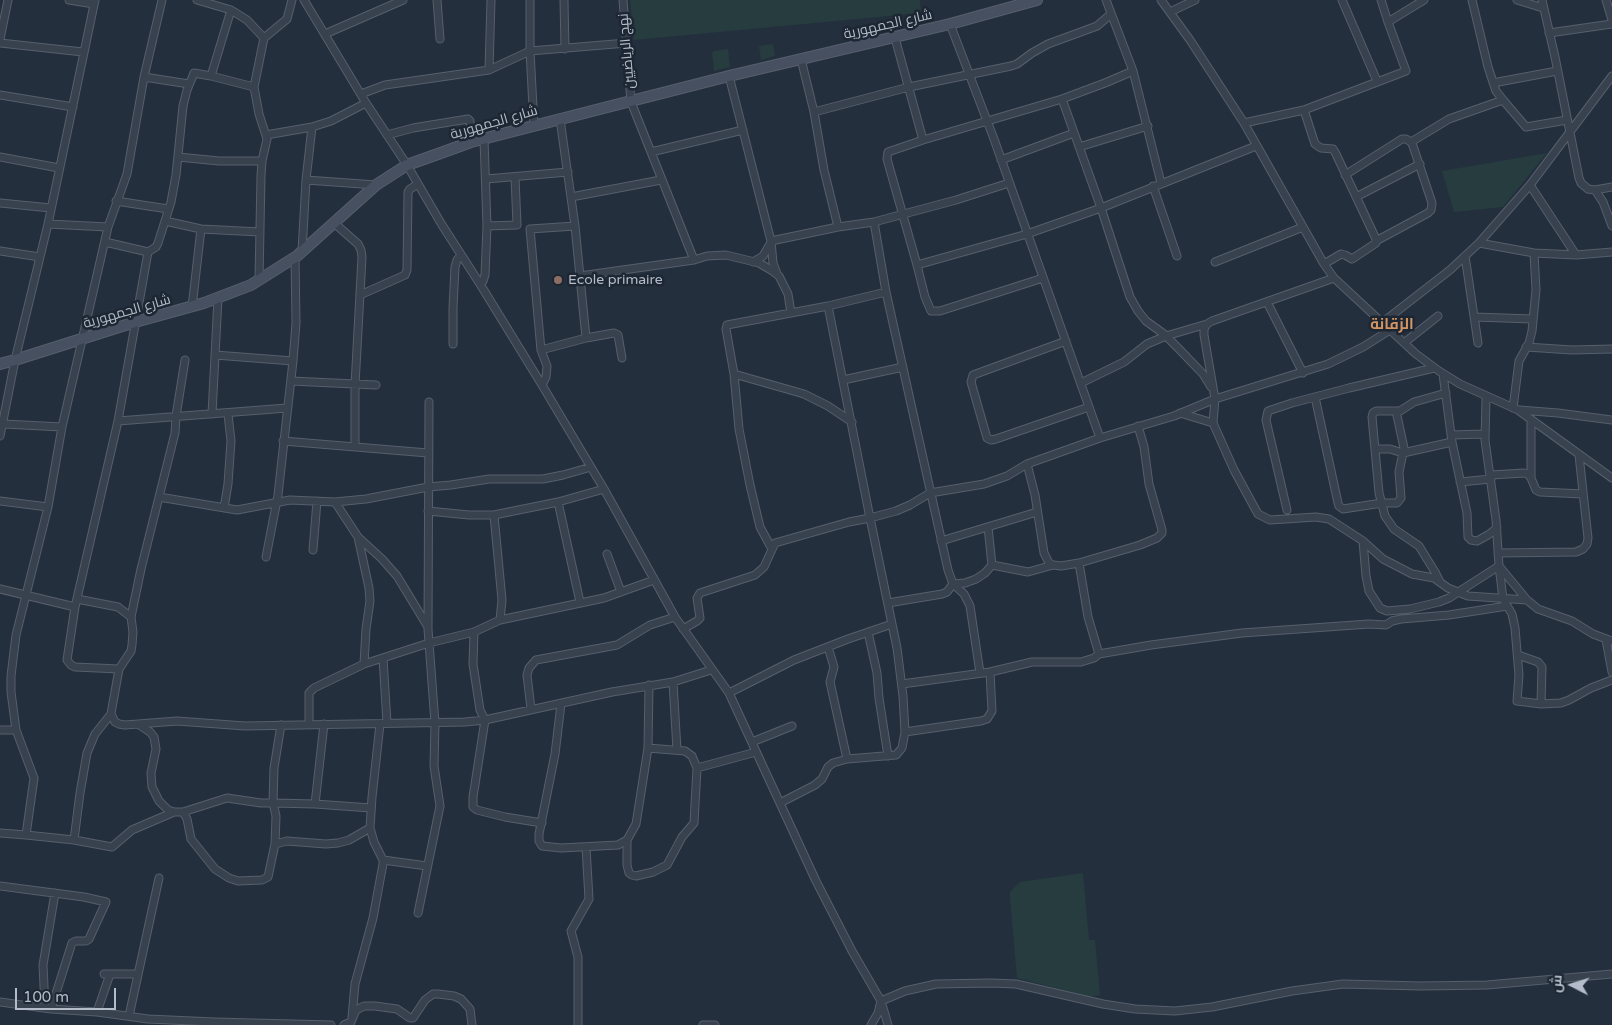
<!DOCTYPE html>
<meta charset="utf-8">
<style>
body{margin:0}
#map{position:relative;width:1612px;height:1025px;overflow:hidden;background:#242f3e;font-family:"Varela Round",Cairo,sans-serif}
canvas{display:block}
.north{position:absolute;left:1547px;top:960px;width:50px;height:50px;-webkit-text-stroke:4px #1d2633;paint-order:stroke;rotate:275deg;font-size:14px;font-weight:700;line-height:20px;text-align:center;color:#b4bcc9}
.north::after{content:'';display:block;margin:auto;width:18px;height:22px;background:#b4bcc9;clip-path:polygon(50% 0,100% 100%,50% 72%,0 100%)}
.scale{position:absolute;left:15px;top:988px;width:101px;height:22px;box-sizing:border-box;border:2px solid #b4bcc9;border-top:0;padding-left:6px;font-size:15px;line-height:18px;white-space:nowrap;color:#b4bcc9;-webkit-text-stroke:4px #1d2633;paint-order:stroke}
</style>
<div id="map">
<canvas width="1612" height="1025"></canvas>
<div class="north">ش</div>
<div class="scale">100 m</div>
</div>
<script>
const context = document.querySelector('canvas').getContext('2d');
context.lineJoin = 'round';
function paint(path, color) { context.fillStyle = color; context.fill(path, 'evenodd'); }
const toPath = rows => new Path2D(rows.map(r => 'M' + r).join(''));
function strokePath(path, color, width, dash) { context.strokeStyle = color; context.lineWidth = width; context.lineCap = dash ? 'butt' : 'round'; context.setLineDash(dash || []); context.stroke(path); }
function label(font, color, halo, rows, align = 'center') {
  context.font = font + ' "Varela Round",Cairo,sans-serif'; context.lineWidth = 5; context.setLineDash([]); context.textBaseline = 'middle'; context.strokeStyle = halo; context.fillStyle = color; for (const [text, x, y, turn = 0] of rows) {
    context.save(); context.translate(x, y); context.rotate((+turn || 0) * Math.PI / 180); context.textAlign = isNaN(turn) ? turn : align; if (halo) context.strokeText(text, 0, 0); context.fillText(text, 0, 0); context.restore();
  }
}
paint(toPath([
 [630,0,920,0,921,13,634,40],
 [773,44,775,56,761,60,759,46],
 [728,49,730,67,714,71,712,53,714,51],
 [1547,153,1503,207,1454,212,1442,171],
 [1083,873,1089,940,1095,940,1100,995,1090,997,1017,978,1010,898,1010,892,1020,882]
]), '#263c3f');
const minor = toPath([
 [69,0,94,4],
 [162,0,144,77,127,174,108,227,62,427,48,507,16,635,11,676,11,692,16,730,34,778,26,835,74,840,112,847,132,830,174,812],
 [304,0,366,103,407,165,442,225,480,284,542,385,604,489,675,617,729,693,816,881,852,951,881,1001,888,1025],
 [437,0,440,39],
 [530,0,530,51,534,126],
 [564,0,565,49],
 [623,0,631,102,694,260],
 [1106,0,1133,71,1161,183],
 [1161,0,1190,40,1244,123,1324,264,1334,278,1416,354,1439,371,1460,384,1518,410,1612,478],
 [1342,0,1377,81],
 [1472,0,1488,67,1496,91,1503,100,1526,127,1567,120],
 [1517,0,1543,8],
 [1542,0,1555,57,1579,178,1581,183,1588,189,1595,190,1612,187],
 [1606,0,1612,20],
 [231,10,247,20,264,38],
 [1170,12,1195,0],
 [1388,22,1424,0],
 [950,24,994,139,1100,438],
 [1549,33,1612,24],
 [325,34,403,0],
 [895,38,923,140],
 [0,39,8,0],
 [0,43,83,52],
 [801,59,814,112,824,170,838,227],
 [489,70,491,0],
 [211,76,254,87],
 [729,76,771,241,838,227,874,222,956,200,1009,183],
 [144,77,189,84],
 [1493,83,1557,71],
 [361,94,385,85,489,70,530,51,627,43],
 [0,95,73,107],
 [1062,99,1101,208,1130,297,1138,311,1146,321,1164,334,1179,349,1203,374,1211,387],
 [1304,110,1315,144,1321,148,1333,149,1335,152,1376,239,1376,243,1352,259,1345,255,1341,254,1324,264],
 [814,112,909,87,1011,66,1017,64,1032,53,1048,44,1097,26,1111,14],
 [560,119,575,226,586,338,541,350,530,229,575,226],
 [1244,123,1304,110,1406,71,1388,22,1381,0],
 [266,135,312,127],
 [387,135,413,128,468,119,470,121,471,142],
 [1411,142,1449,119,1503,100],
 [1079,147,1148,126],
 [651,152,743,130],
 [0,157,59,168],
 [178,157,219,161,262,161],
 [1001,160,1074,133],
 [1345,175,1402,139,1406,139,1411,142,1413,146,1432,203,1431,210,1428,213,1376,241],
 [486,179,568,172],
 [306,180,376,185],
 [1530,185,1576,255],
 [1153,186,1177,256],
 [1595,190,1603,202,1612,226],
 [571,197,661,180],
 [1356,197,1420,164],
 [116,201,168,209],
 [0,203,51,208],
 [165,221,201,229,260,232],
 [333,222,358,244,361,250,362,257,355,385,355,447],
 [874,222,886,292,948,570,953,584,964,594,970,606,980,673],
 [48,224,108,227],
 [487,226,517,225,515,177],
 [771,241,773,263,777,274],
 [105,242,148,252,118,421,75,607,67,660,71,665,75,667,119,669],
 [1479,243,1534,253,1576,255,1612,252],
 [0,251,40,257],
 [302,251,306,180,312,127,331,121,366,103],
 [148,252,156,247,158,243,171,202,176,175,183,106,187,90,194,73,211,76,231,10,197,0],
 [1465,256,1478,343],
 [753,262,763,256,770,244],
 [1215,262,1303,227],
 [917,265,1027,234,1101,208,1256,146],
 [580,276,694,260,707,256,726,255,759,263,771,270,779,276,788,294,791,313],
 [1043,278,940,311,931,311,925,297,917,265,887,159,888,152,923,140,1062,99,1105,83,1133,71],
 [1334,278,1212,321,1207,324,1204,329,1204,335,1215,399,1213,423,1234,470,1258,514,1270,520,1316,517,1329,519,1363,541,1383,559,1412,574,1434,578,1448,588,1468,596,1527,600,1538,609,1572,621,1593,634,1612,641],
 [259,280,261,176,262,161,267,139,259,114,254,87,264,38,287,19,292,0],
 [480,284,483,281,485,275,487,226,484,139],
 [360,295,405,275,407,270,408,192,410,189,418,184],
 [1267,302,1303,373],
 [828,306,870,518,896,511,910,505,930,493,984,484,1007,476,1027,464,1100,438,1174,416,1215,399,1328,364,1363,347,1390,330],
 [192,307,201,229],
 [1474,317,1533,319],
 [1383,322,1450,270,1479,243,1530,185,1612,76],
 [586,338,614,333,618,335,622,358],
 [1066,341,973,375,971,382,987,438,991,440,996,439,1089,407],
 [1404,343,1438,316],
 [453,344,453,308,455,267,457,260,461,255],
 [1526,347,1572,350,1612,349],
 [541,350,547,366,546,377,542,385],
 [215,355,293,361],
 [185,360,176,416,175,433,141,569,131,617,133,632,132,645,131,651,119,669,112,708,111,714,115,722,119,724,125,725,177,721,245,726,465,722,485,720,612,692,673,682,711,670],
 [734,374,804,394,828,406,852,422],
 [1443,374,1452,442,1467,513,1468,537,1471,540,1477,541,1488,535,1497,528],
 [843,380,903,367],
 [291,381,376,385],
 [1081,383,1124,362,1147,344,1166,336,1207,324],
 [1315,397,1338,503,1339,506,1343,509,1382,503,1397,503,1401,498,1399,472,1404,448,1396,411],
 [1486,397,1485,440,1496,520,1499,566,1527,600],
 [1513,408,1519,361,1529,343,1532,331,1536,290,1534,253],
 [1519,410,1558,413,1612,420],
 [1180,413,1213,423],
 [212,414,218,298],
 [118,421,287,408],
 [4,424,62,427],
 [1451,435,1485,434],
 [0,436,15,360,48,224,95,0],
 [283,441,428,453],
 [1375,449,1390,449,1403,453,1452,442],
 [1027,464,1035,495,1044,553,1049,563,1053,565,1061,566,1079,563,1140,545,1157,538,1162,533,1162,530,1149,484,1144,447,1138,426],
 [1491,475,1524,473,1528,474,1531,478,1536,490,1540,492,1583,494],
 [1531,478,1531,420],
 [1460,482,1491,479],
 [159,497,237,510,290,500,335,502,366,499,428,487,451,485,489,479,543,479,563,475,591,467],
 [0,501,48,507],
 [335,502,358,537,369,588,370,601,366,629,364,664],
 [558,502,580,602],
 [224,508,228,484,231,441,228,414],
 [1287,510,1266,420,1268,411,1292,403,1349,388,1434,368],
 [428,511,469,515,494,515,558,502,604,489],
 [494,515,502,600,500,620],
 [988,527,992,565],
 [358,537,382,559,397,576,428,627],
 [941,541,1037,512],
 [1363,541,1366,576,1369,591,1380,608,1387,611,1410,609,1439,602,1449,598,1499,566],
 [772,549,760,527,750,485,739,429,734,374,726,329,727,325,828,306,886,292],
 [313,550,317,501],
 [1498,553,1576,552,1583,549,1587,544,1588,538,1579,455],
 [607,554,621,592],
 [266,557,278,495,293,361,296,323,295,257],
 [1499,566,1503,599,1512,614,1515,628,1519,675,1517,701,1541,704,1561,703,1569,700,1591,688,1612,680],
 [1440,582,1435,572,1419,546,1394,529,1385,516,1379,493,1372,417,1373,413,1376,411,1400,411,1414,402,1446,393],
 [0,589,75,607],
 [77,599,118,607,131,617],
 [888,603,942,594,947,592,953,584,965,583,976,579,985,573,992,565,1028,572,1053,565],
 [683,629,697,621,700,618,697,598,700,593,755,575,764,567,775,543,849,522,870,518,892,624,848,639,794,660,729,693],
 [474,632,473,664,480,710,485,720,473,797,473,807,477,810,505,817,542,823],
 [868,632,877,673,879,698,888,756],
 [1606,640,1612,672],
 [828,647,834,667,830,682,847,759],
 [1099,654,1151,645,1242,633,1369,624,1386,625,1392,621,1401,619,1449,615,1507,606],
 [1518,655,1538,662,1542,667,1541,704],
 [383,658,387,723],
 [673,682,677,750],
 [902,684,990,672,1032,662,1081,662,1094,658,1099,654,1088,617,1079,563],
 [649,685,648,748,685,751,692,756,697,768,756,752],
 [561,704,555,754,539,834,539,841,542,846,561,848,618,845,627,840,636,824,648,748],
 [531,709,527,675,529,668,536,660,617,645,650,625,675,617],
 [138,724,150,732,154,737,156,749,151,773,152,787,159,801,168,810,174,812,183,812,227,798,261,803,273,803,276,816,275,844,268,877,262,880,238,881,229,878,215,869,191,839,187,819,183,812],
 [309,724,309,693,314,688,364,664,429,643,474,632,500,620,604,598,654,580],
 [281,725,274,768,273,803,315,804,371,808],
 [0,730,16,730],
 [905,732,981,721,987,719,992,711,990,672],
 [752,742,792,726],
 [780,803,815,785,822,779,828,767,833,763,847,759,896,755,902,748,905,732,903,696,897,648,892,624],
 [315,804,324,724],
 [0,833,26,835],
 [74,840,80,793,87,753,95,734,111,714],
 [627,840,627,865,629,873,632,875,636,876,653,872,667,865,682,837,694,823,697,768],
 [275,844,287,841,326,844,338,843,349,840,370,828],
 [383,860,427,866],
 [0,886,84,897,106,902,89,939,86,941,76,941,72,943,51,1009],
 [418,913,440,806,434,766,435,723,428,629,429,402],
 [104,974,138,974],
 [0,1002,51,1009,97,1012,148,1019,214,1022,331,1025],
 [45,1008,43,965,55,893],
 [97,1012,110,974],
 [129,1016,159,878],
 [352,1017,355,984,373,918,383,864,383,860,374,842,370,828,372,797,380,724],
 [344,1025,351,1022,356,1010,364,1006,375,1006,397,1009,410,1018,413,1018,425,1000,433,994,438,994,454,996,461,999,470,1009,472,1025],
 [578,1025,578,957,571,931,589,899,586,847],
 [703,1025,715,1025],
 [871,1025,878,1013,881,1001,905,991,936,984,991,983,1016,984,1103,1004,1135,1009,1175,1011,1212,1007,1292,991,1343,984,1421,986,1487,985,1612,974]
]);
const secondary = toPath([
 [0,364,15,360,135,322,204,303,251,285,297,256,376,185,407,165,438,154,471,142,545,123,729,76,950,24,1037,0]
]);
strokePath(minor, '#565f6c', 9);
strokePath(secondary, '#565f6c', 12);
strokePath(minor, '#38414e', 7);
strokePath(secondary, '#465061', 10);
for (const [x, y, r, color] of [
 [558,280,5,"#8d6e63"]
]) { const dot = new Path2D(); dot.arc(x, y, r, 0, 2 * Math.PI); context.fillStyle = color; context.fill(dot); strokePath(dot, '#1d2633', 2); }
label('14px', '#b4bcc9', '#1d2633', [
 ["شارع الجمهورية",888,25,-13],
 ["نهج الرياضيين",627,51,-95],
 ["شارع الجمهورية",494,123,-16],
 ["شارع الجمهورية",127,312,-16]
]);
label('14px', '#b4bcc9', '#1d2633', [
 ["Ecole primaire",568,280]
], 'left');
label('bold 15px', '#d59563', '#1d2633', [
 ["الزقانة",1392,325]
]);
</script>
